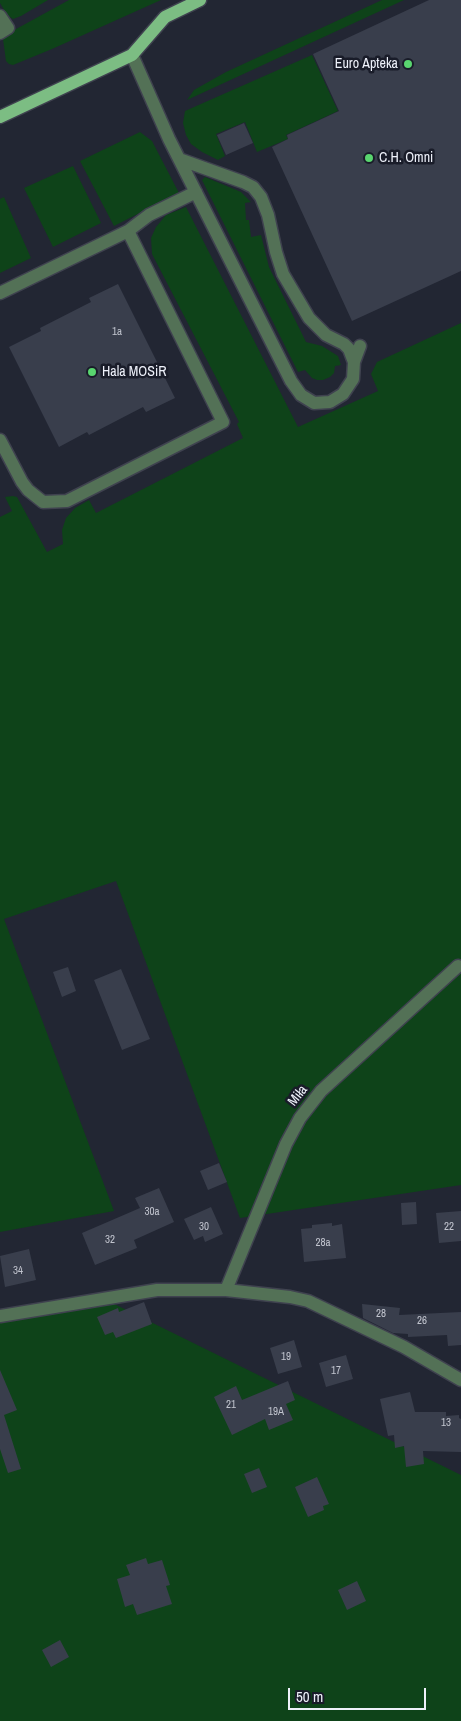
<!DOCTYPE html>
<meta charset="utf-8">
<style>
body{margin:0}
#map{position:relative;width:461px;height:1721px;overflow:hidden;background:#222633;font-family:"Archivo Narrow",sans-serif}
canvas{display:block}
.scale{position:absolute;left:288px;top:1688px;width:138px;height:22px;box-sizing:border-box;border:2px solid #eef1fa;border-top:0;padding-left:6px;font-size:15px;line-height:18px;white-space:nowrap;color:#eef1fa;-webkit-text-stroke:4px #191c29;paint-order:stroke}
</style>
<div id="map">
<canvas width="461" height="1721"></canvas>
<div class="scale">50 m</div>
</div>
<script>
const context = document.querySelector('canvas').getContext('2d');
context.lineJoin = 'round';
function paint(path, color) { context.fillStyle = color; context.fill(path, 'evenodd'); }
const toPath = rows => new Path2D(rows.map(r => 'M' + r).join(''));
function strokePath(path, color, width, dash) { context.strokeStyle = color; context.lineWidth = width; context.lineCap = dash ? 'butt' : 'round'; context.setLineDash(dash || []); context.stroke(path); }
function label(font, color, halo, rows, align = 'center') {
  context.font = font + ' "Archivo Narrow",sans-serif'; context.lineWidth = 5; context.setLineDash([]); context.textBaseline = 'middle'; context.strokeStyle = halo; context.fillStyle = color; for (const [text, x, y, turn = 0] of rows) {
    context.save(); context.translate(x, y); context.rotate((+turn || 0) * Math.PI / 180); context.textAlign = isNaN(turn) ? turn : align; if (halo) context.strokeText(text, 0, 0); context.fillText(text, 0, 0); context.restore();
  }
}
paint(toPath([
 [0,0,48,0,21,16,13,19,7,15,0,3],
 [69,0,161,0,52,49,13,65,9,64,6,61,3,39,7,34],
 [382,0,404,0,187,100,194,90,226,72],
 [312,55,338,111,286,135,288,139,257,152,245,122,216,134,225,156,218,160,202,152,191,144,186,135,183,123,185,111],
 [140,132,152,141,179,193,114,226,80,161],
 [73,166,101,223,53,247,24,188],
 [205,177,241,192,251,202,245,203,246,220,249,220,251,237,261,235,269,267,306,342,322,346,338,356,341,365,335,366,334,373,330,377,323,380,317,380,312,378,305,370,298,372,202,180],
 [4,197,31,258,0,273,0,199],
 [186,207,298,427,378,391,371,374,377,362,461,323,461,1185,240,1218,116,881,4,919,114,1211,0,1232,0,517,12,511,5,497,13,496,17,497,47,552,63,544,62,530,66,518,75,508,89,500,96,513,243,438,237,424,239,422,152,254,151,238,156,227,166,215],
 [98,1296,461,1475,461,1721,0,1721,0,1317]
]), '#0e4319');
paint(toPath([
 [429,0,461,0,461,271,352,321,272,147,288,139,287,135,339,111,313,54],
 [244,123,253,143,226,155,217,135],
 [118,284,175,398,146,412,143,407,89,435,87,432,59,447,9,347,41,331,40,328,91,302,89,298],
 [68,967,76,991,62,997,53,972],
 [121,969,150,1039,122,1050,94,980],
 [219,1163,227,1182,208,1190,200,1171],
 [159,1188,174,1222,134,1240,137,1248,95,1265,82,1233,140,1208,135,1198],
 [416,1202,417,1224,402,1225,401,1203],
 [211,1207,223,1234,205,1242,203,1236,194,1240,184,1219],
 [461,1211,461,1241,439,1243,436,1213],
 [332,1223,332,1226,342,1224,346,1258,304,1262,301,1229,312,1228,312,1225],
 [29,1249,36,1280,5,1287,0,1256],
 [144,1302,152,1324,116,1338,113,1332,105,1335,97,1317,118,1308,119,1312],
 [362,1304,400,1308,399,1315,461,1312,461,1345,448,1346,447,1335,408,1337,408,1334,393,1333,363,1318],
 [294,1340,302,1367,278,1374,270,1348],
 [346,1355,353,1379,326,1387,319,1363],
 [0,1370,17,1410,4,1415,21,1469,8,1473,0,1449],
 [288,1381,295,1400,286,1404,293,1420,269,1430,265,1419,232,1435,214,1397,236,1386,242,1400],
 [410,1392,415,1412,446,1412,446,1416,459,1415,459,1418,461,1419,461,1452,423,1451,424,1464,406,1467,404,1446,395,1448,394,1435,388,1436,380,1399],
 [259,1468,267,1487,252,1493,244,1474],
 [317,1477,329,1504,323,1506,324,1510,308,1517,295,1487],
 [146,1558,148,1564,162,1560,170,1585,166,1586,172,1604,137,1615,133,1604,125,1607,117,1579,130,1575,126,1565],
 [357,1581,366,1601,347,1610,338,1590],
 [60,1640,69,1657,51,1667,42,1650]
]), '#393e4c');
const minor = toPath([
 [0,16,8,28,0,33],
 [132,55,169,139,291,381,301,395,314,403,330,402,343,394,353,379,354,362,360,346],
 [179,159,243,182,253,187,261,197,268,215,276,252,283,274,309,318,326,335,344,344,349,349,354,362],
 [0,293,128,231,149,215,196,192],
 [0,440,22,482,28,490,43,502,67,501,223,422,128,231],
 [226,1290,286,1144,300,1118,321,1091,458,966],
 [0,1316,157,1290,226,1290,290,1297,308,1301,404,1347,461,1380]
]);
const major = toPath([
 [0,117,132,55,165,17,200,0]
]);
strokePath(minor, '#3f424f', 15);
strokePath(major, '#3f424f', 15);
strokePath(minor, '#537156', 12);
strokePath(major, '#7cbd83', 12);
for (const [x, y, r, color] of [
 [408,64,5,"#59d56f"],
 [369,158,5,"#59d56f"],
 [92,372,5,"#59d56f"]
]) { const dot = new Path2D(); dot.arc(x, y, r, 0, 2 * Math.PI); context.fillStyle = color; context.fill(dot); strokePath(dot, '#191c29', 2); }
label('11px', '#c1c4ce', null, [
 ["1a",117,332],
 ["30a",152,1212],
 ["30",204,1227],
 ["22",449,1227],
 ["32",110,1240],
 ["28a",323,1243],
 ["34",18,1271],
 ["28",381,1314],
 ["26",422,1321],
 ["19",286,1357],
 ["17",336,1371],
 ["21",231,1405],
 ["19A",276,1412],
 ["13",446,1423]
]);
label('14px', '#eef1fa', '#191c29', [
 ["Euro Apteka",398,64,"right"],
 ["C.H. Omni",379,158],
 ["Hala MOSiR",102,372]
], 'left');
label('14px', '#eef1fa', '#191c29', [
 ["Miła",298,1096,-52]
]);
</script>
